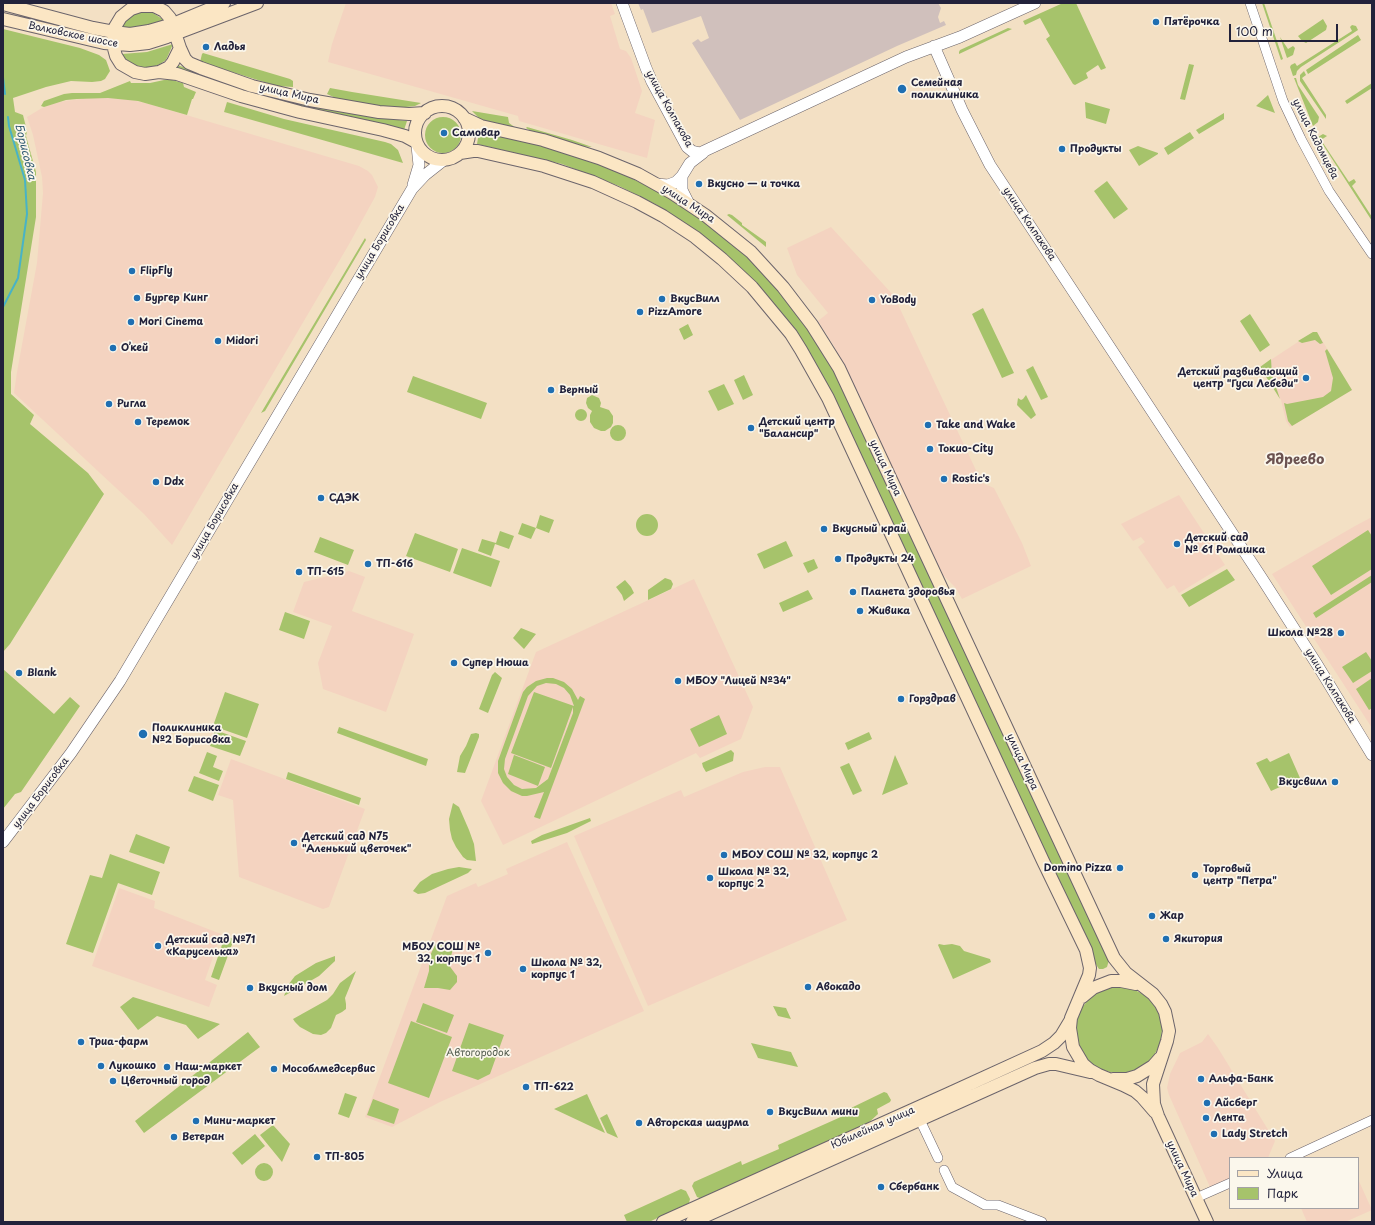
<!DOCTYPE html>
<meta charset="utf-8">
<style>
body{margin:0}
#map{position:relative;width:1375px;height:1225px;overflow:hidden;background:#f3e0c4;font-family:"Playpen Sans",sans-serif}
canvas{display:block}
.frame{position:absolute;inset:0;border:4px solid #22223b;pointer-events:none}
.legend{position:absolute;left:1229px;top:1157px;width:130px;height:52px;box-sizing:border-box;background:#fbf7ec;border:1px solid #a4a2a5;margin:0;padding:5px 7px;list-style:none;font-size:12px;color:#22223b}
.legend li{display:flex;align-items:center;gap:8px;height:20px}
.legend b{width:20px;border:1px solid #a4a2a5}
.scale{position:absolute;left:1229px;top:24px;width:109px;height:18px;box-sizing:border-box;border:2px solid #22223b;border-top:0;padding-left:5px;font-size:12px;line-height:14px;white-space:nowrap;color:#22223b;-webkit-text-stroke:3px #fbf7ec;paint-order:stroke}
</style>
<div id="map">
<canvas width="1375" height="1225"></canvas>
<div class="frame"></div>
<ul class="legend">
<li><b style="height:5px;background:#fbe6c4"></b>Улица</li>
<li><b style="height:11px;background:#a6c36b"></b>Парк</li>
</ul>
<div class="scale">100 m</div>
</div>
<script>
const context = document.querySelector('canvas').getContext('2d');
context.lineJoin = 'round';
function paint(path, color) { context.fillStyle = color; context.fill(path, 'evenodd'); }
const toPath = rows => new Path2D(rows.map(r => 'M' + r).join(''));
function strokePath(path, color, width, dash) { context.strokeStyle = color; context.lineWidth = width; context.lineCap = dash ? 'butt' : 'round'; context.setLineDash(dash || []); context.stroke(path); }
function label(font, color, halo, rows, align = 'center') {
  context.font = font + ' "Playpen Sans",sans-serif'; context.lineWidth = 3.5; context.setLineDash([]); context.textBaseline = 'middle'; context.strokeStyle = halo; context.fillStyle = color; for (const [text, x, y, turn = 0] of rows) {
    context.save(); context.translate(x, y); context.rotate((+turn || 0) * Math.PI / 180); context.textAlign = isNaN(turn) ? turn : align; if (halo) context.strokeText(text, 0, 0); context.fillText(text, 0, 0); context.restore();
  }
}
paint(toPath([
 [346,3,611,3,615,14,610,16,620,49,626,51,631,58,642,91,635,113,655,120,647,158,519,121,518,116,328,62,332,44],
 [98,97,128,99,149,104,359,166,368,171,372,175,378,187,375,197,348,246,172,545,144,514,14,393,17,372,37,263,43,193,42,177,33,135,27,117,42,108,54,103,65,101],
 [831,227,894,296,982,483,994,488,1022,543,1031,566,962,599,955,587,943,575,881,444,849,381,834,346,818,321,828,313,797,275,787,248],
 [1313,332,1317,332,1352,390,1290,427,1286,421,1281,400,1260,367],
 [1179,495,1225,565,1179,593,1174,585,1167,589,1138,547,1145,542,1141,537,1133,541,1121,524],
 [1372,517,1372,728,1272,574,1355,526],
 [349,571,365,577,352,611,414,634,386,712,323,689,318,663,332,626,293,612,304,582],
 [694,579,753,707,741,739,700,758,696,753,503,845,481,801,536,652],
 [231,759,365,809,329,907,323,909,239,877,233,800,218,795],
 [765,767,780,767,847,920,648,1006,574,836,681,790,684,797,743,772],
 [567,842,644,1011,440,1102,392,1127,365,1117,447,896,476,883,478,887,508,874,506,869],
 [119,888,155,901,154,908,221,934,205,980,217,985,209,1007,92,966],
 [1208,1034,1218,1048,1275,1141,1268,1158,1230,1158,1230,1178,1210,1187,1169,1095,1167,1088,1170,1074,1180,1053,1202,1042],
 [1358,1179,1372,1210,1345,1222,1307,1222,1301,1208,1358,1208]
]), '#f4d3c0');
paint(toPath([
 [638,3,938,3,941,8,938,17,940,23,944,21,946,25,897,46,740,120,692,43,698,39,701,42,709,38,701,16,652,33,643,9,641,10]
]), '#d0c0bc');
paint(toPath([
 [1063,3,1076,3,1106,68,1101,70,1098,65,1086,73,1088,78,1075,85,1073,84,1046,39,1050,36,1040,18,1025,25,1023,21],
 [1262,3,1264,3,1283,59,1281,60],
 [139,12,153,13,164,20,148,25,134,28,120,27,123,22,133,14],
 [1323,19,1327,26,1326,30,1306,43,1302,41,1298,36],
 [1352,25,1356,26,1358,30,1301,67,1297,71,1296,75,1293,76,1290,67,1291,65,1295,63,1297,66,1352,31,1350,27],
 [1008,28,1012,29,959,54,959,52,960,50],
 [3,29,80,48,99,55,106,60,110,71,105,79,101,81,92,82,71,81,46,87,13,98,15,112,23,115,27,131,26,136,36,172,36,217,11,372,11,394,34,415,30,424,88,473,104,494,10,644,3,652],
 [1358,35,1361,40,1308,74,1306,70],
 [1280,37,1288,49,1293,46,1295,48,1293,55,1287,58],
 [173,44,166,60,160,64,151,68,139,68,128,62,122,54,147,52],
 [203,53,290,79,293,81,293,87,277,86,200,62,202,54],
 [1189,64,1194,65,1185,100,1180,99],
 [177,65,235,84,382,118,407,121,404,130,302,107,235,88,175,69],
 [1304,71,1306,75,1302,78,1326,115,1326,119,1300,81,1300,75],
 [1294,78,1296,78,1298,85,1319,117,1318,122,1313,126],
 [164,80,172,80,183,83,184,87,196,92,193,99,192,99,187,115,138,101,108,98,77,99,66,100,44,107,41,106,44,101,64,94,72,93,100,93,130,81,131,83,150,83],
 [1372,83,1372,88,1347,104,1345,101],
 [330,88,352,92,421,103,415,106,388,109,340,100,327,94],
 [1268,95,1275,113,1256,106],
 [227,102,284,119,385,142,391,144,398,150,403,163,224,112],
 [1085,102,1110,109,1106,124,1086,118],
 [472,111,508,117,509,123,516,128,501,127,479,118],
 [1224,113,1224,119,1199,134,1196,130],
 '425 135a18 18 0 1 1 36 0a18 18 0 1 1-36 0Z',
 [527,127,572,140,592,147,578,146,536,134,526,128],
 [479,132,555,148,615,170,675,200,725,237,750,260,788,300,806,325,832,367,846,395,1109,960,1107,967,1103,969,1099,969,1097,966,1091,955,913,568,768,297,739,267,698,233,657,205,619,186,562,164,477,144],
 [1190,132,1194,138,1168,155,1164,148],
 [1323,134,1327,136,1321,140,1349,182,1354,179,1356,182,1352,186,1372,217,1372,221,1318,137],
 [1138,146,1158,153,1158,154,1139,166,1129,150],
 [1107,181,1128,209,1114,219,1094,191],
 [729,214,732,215,742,223,742,225,766,242,766,247,727,215],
 [365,238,366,240,265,411,261,413],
 [983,308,1014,373,1002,378,972,314],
 [1250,314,1270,345,1260,352,1240,321],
 [688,324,693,335,684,340,679,329],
 [1313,332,1317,332,1323,343,1320,344,1315,340,1302,343,1298,341],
 [1327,349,1352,390,1292,426,1288,421,1284,403,1287,404,1323,397,1331,391,1333,378,1326,354,1325,351],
 [1271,359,1272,375,1280,399,1260,367],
 [1033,366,1048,397,1041,400,1026,370],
 [744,375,753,395,743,400,734,380],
 [413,376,487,403,481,419,407,392],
 [724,384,734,404,718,411,708,391],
 [592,395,599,398,601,403,600,407,609,410,613,416,613,423,611,427,605,431,601,431,594,428,590,422,590,415,592,411,588,408,586,403,587,398],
 [1026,395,1036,415,1031,419,1017,405,1018,398,1021,400,1023,399],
 '575 415a6 6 0 1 1 12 0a6 6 0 1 1-12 0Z',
 '610 433a8 8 0 1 1 16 0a8 8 0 1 1-16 0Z',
 '636 525a11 11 0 1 1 22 0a11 11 0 1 1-22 0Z',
 [540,515,554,520,549,533,536,528,531,539,518,534,522,523,536,528],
 [1368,530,1372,536,1372,569,1331,595,1312,566],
 [500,531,514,536,509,549,495,544,491,556,478,551,482,539,496,543],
 [415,533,458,549,450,572,406,556],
 [320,537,354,550,348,565,314,552],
 [786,541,793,556,764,569,757,554],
 [462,548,500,561,491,587,453,573],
 [814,559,818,568,808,573,803,563],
 [1227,569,1235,580,1189,607,1181,595],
 [1372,575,1372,582,1316,618,1313,613],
 [665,578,671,580,673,584,671,589,648,600,648,590],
 [625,580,631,587,634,593,624,601,622,595,616,587],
 [808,590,813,599,783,612,779,603],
 [285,612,310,621,304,639,279,630],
 [521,628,536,634,524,649,513,638],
 [1366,652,1372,661,1372,671,1353,683,1342,667],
 [3,669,54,714,70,697,80,706,21,792,15,794,3,809],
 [495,672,502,678,488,713,479,709,492,675],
 [547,678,553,678,564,682,572,689,578,700,580,696,585,699,540,819,534,817,544,792,527,796,522,796,511,791,503,783,498,773,498,761,523,692,527,687,536,681],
 [546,683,556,684,564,688,570,695,574,706,534,692,511,753,551,768,573,707,573,713,548,779,536,788,522,789,514,785,507,777,504,769,505,759,528,696,537,686],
 [1372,678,1372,708,1369,710,1356,689],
 [225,692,259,704,247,738,213,726],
 [719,715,727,734,699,747,690,729],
 [339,727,428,759,426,766,337,733],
 [215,730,246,741,240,756,210,746],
 [869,732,872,739,848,750,845,743],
 [476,733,479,734,479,737,465,773,457,772,460,756,466,746,471,734],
 [731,750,734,753,733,761,706,772,703,767,702,763],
 [207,752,217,756,213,767,223,771,219,781,199,773],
 [1289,753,1300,778,1271,791,1256,763,1267,758,1270,762],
 [514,755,545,767,538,786,508,774],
 [895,755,908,784,882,795],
 [849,763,862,791,853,795,840,767],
 [288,772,361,798,359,805,286,779],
 [194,776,219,785,213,801,188,791],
 [453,803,459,807,469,830,474,844,476,861,467,860,463,857,456,847,452,839,450,830,449,819],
 [590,818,591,821,567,833,532,844,531,841,542,835],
 [136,834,170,847,164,864,129,852],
 [110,854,160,872,152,895,118,883,93,953,66,944,90,875,102,878],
 [459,867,472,869,468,873,425,893,418,894,413,891,420,882,432,874,448,869],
 [225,936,234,939,219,980,211,977],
 [444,941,451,943,453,950,448,964,457,976,457,982,450,990,438,988,424,988,429,971,429,958,435,945,438,942],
 [939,944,944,945,952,944,960,946,964,951,990,959,991,962,953,979,938,945],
 [335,956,335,961,319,976,284,996,288,985,295,976,316,963],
 [356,971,345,998,346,1004,346,1009,342,1012,336,1015,331,1028,326,1033,321,1035,313,1034,300,1027,295,1022,293,1019,327,1000,333,994,340,983],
 '1076 1030a43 43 0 1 1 86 0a43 43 0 1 1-86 0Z',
 [133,997,220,1024,198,1039,186,1025,157,1016,138,1030,120,1007],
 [423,1003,454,1015,447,1033,416,1022],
 [773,1006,786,1008,791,1019,778,1016],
 [411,1021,452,1037,429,1098,388,1083],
 [469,1023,504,1035,490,1074,478,1080,452,1071],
 [248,1032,260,1047,144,1133,135,1121],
 [751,1043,791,1052,798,1067,758,1058],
 [884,1092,887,1093,891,1100,890,1102,877,1109,878,1114,864,1127,702,1199,697,1197,692,1186,694,1182,741,1161,742,1165,779,1149,778,1145,852,1112,851,1108],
 [345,1093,357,1097,349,1118,338,1114],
 [587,1094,605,1133,554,1109],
 [373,1099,399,1109,394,1124,367,1115],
 [607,1114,618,1138,607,1133,600,1118],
 [273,1125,290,1144,282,1162,260,1135],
 [255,1134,265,1146,242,1165,232,1153],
 '255 1172a9 9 0 1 1 18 0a9 9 0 1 1-18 0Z',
 [681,1189,686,1191,690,1199,689,1203,649,1222,627,1222,624,1215]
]), '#a6c36b');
strokePath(toPath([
 [3,77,5,94],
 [3,307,18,278,27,214,25,180,9,126,8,117]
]), '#48b3c6', 2);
const minor = toPath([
 [1250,3,1283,101,1301,139,1329,191,1372,254],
 [920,1120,938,1158],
 [1290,1158,1372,1120],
 [944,1170,952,1187,985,1205,998,1205,1042,1222],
 [1196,1198,1230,1183]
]);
const tertiary = toPath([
 [622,3,646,68,652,82,687,147,692,151,700,153,906,57,960,37,1035,3],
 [934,46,962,110,990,165,1261,577,1318,666,1372,755],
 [682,176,682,190,689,204],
 [656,184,668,185,676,182,682,176,690,163,703,153],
 [413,185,419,165,417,146],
 [3,842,71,753,120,681,412,189,425,175,444,160]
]);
const secondary = toPath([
 [3,4,93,28,114,32,130,34,149,31,173,24,224,3],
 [3,19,104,43,130,45,148,43,167,37,257,3],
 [180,48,173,62,169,67,159,72,145,74,135,72,121,64,116,56,113,45,115,27,121,17,131,9,140,6,154,6,164,11,170,18,180,48,185,59,189,63,201,68,252,86,310,100,379,112,409,114,425,113],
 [159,72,177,74,241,96,300,112,383,130,405,136,416,142],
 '415 133a27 27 0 1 1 54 0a27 27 0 1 1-54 0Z',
 [464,118,481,126,543,140,599,158,638,174,672,193,705,215,751,252,783,287,812,325,839,368,1114,958,1126,973,1153,994,1161,1004,1165,1012,1169,1031,1167,1041,1153,1084,1154,1104,1158,1116,1207,1222],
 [460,153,473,151,478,151,544,166,593,182,637,202,663,216,695,237,722,259,752,287,791,334,801,350,828,398,1043,861,1086,950,1090,968,1089,975,1071,1018,1070,1028,1073,1047,1083,1064,1090,1070,1099,1075,1123,1085,1135,1091,1142,1097,1155,1112],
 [1082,997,1093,988,1111,981,1121,981,1136,984],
 [1113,1079,1127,1079,1137,1076,1153,1066,1160,1058],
 [663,1222,948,1094,1042,1051,1054,1043,1061,1036,1070,1021],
 [692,1222,1035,1068,1049,1064,1056,1064,1090,1072]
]);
strokePath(minor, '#6b646b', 10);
strokePath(tertiary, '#6b646b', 12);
strokePath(secondary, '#6b646b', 14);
strokePath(minor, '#fff', 9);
strokePath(tertiary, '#fff', 11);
strokePath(secondary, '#fbe6c4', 12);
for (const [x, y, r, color] of [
 [1156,22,4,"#1f6fb2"],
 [206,47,4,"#1f6fb2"],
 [902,89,5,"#1f6fb2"],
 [444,133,4,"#1f6fb2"],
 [1062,149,4,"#1f6fb2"],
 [699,184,4,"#1f6fb2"],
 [132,271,4,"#1f6fb2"],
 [137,298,4,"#1f6fb2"],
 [662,299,4,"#1f6fb2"],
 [872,300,4,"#1f6fb2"],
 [640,312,4,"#1f6fb2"],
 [131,322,4,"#1f6fb2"],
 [218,341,4,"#1f6fb2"],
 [113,348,4,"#1f6fb2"],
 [1306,378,4,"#1f6fb2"],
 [551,390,4,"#1f6fb2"],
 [109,404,4,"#1f6fb2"],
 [138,422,4,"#1f6fb2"],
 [928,425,4,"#1f6fb2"],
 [751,428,4,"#1f6fb2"],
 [930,449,4,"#1f6fb2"],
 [944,479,4,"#1f6fb2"],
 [156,482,4,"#1f6fb2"],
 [321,498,4,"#1f6fb2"],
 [824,529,4,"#1f6fb2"],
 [1177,544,4,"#1f6fb2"],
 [838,559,4,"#1f6fb2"],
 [368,564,4,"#1f6fb2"],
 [299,572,4,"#1f6fb2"],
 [853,592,4,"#1f6fb2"],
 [860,611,4,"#1f6fb2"],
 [1341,633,4,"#1f6fb2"],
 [454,663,4,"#1f6fb2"],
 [19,673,4,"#1f6fb2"],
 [678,681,4,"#1f6fb2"],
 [901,699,4,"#1f6fb2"],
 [143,734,5,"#1f6fb2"],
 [1335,782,4,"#1f6fb2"],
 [294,843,4,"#1f6fb2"],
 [724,855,4,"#1f6fb2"],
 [1120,868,4,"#1f6fb2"],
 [1195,875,4,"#1f6fb2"],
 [710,878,4,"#1f6fb2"],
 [1152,916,4,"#1f6fb2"],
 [1166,939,4,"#1f6fb2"],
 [158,946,4,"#1f6fb2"],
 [488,953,4,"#1f6fb2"],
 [523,969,4,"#1f6fb2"],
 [808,987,4,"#1f6fb2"],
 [250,988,4,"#1f6fb2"],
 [81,1042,4,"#1f6fb2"],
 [101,1066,4,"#1f6fb2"],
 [167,1067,4,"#1f6fb2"],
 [274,1069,4,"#1f6fb2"],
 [1201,1079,4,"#1f6fb2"],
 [113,1081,4,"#1f6fb2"],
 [526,1087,4,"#1f6fb2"],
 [1207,1103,4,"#1f6fb2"],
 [770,1112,4,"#1f6fb2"],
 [1206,1118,4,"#1f6fb2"],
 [196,1121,4,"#1f6fb2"],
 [639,1123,4,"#1f6fb2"],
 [1214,1134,4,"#1f6fb2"],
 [174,1137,4,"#1f6fb2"],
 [317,1157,4,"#1f6fb2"],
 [881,1187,4,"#1f6fb2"]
]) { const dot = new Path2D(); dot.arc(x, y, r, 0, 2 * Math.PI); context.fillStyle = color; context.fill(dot); strokePath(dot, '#fbf7ec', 1.5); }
label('bold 10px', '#22223b', '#fbf7ec', [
 ["Пятёрочка",1164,22],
 ["Ладья",214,47],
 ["Семейная",911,83],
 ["поликлиника",911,95],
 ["Самовар",452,133],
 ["Продукты",1070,149],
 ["Вкусно — и точка",707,184],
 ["FlipFly",140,271],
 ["Бургер Кинг",145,298],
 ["ВкусВилл",670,299],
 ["YoBody",880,300],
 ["PizzAmore",648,312],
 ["Mori Cinema",139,322],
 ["Midori",226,341],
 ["О’кей",121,348],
 ["Детский развивающий",1298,372,"right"],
 ["центр \"Гуси Лебеди\"",1298,384,"right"],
 ["Верный",559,390],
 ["Ригла",117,404],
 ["Теремок",146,422],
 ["Детский центр",759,422],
 ["\"Балансир\"",759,434],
 ["Take and Wake",936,425],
 ["Токио-City",938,449],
 ["Rostic's",952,479],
 ["Ddx",164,482],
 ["СДЭК",329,498],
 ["Вкусный край",832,529],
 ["Детский сад",1185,538],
 ["№ 61 Ромашка",1185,550],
 ["Продукты 24",846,559],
 ["ТП-616",376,564],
 ["ТП-615",307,572],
 ["Планета здоровья",861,592],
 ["Живика",868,611],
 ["Школа №28",1333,633,"right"],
 ["Супер Нюша",462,663],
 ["Blank",27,673],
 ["МБОУ \"Лицей №34\"",686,681],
 ["Горздрав",909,699],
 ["Поликлиника",152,728],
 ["№2 Борисовка",152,740],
 ["Вкусвилл",1327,782,"right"],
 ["Детский сад N75",302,837],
 ["\"Аленький цветочек\"",302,849],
 ["МБОУ СОШ № 32, корпус 2",732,855],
 ["Domino Pizza",1112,868,"right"],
 ["Торговый",1203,869],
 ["центр \"Петра\"",1203,881],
 ["Школа № 32,",718,872],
 ["корпус 2",718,884],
 ["Жар",1160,916],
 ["Якитория",1174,939],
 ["Детский сад №71",166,940],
 ["«Каруселька»",166,952],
 ["МБОУ СОШ №",480,947,"right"],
 ["32, корпус 1",480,959,"right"],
 ["Школа № 32,",531,963],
 ["корпус 1",531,975],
 ["Авокадо",816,987],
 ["Вкусный дом",258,988],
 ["Триа-фарм",89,1042],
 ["Лукошко",109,1066],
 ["Наш-маркет",175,1067],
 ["Мособлмедсервис",282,1069],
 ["Альфа-Банк",1209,1079],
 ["Цветочный город",121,1081],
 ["ТП-622",534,1087],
 ["Айсберг",1215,1103],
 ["ВкусВилл мини",778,1112],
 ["Лента",1214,1118],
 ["Мини-маркет",204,1121],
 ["Авторская шаурма",647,1123],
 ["Lady Stretch",1222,1134],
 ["Ветеран",182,1137],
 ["ТП-805",325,1157],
 ["Сбербанк",889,1187]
], 'left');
label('10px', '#22223b', '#fbf7ec', [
 ["Волковское шоссе",73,35,12],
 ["улица Мира",289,94,13],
 ["улица Колпакова",669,109,61],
 ["улица Кадомцева",1315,139,63],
 ["улица Мира",688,204,33],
 ["улица Колпакова",1029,224,56],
 ["улица Борисовка",380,242,-59],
 ["улица Мира",885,468,65],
 ["улица Борисовка",215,521,-60],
 ["улица Колпакова",1330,686,58],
 ["улица Мира",1022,762,65],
 ["улица Борисовка",41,793,-53],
 ["Юбилейная улица",873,1128,-24],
 ["улица Мира",1182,1169,65]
]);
label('10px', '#505a4c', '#fbf7ec', [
 ["Автогородок",478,1053]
]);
label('italic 11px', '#315c73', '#fbf7ec', [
 ["Борисовка",25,152,76]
]);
label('bold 14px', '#6b5250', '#fbf7ec', [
 ["Ядреево",1295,460]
]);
</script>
